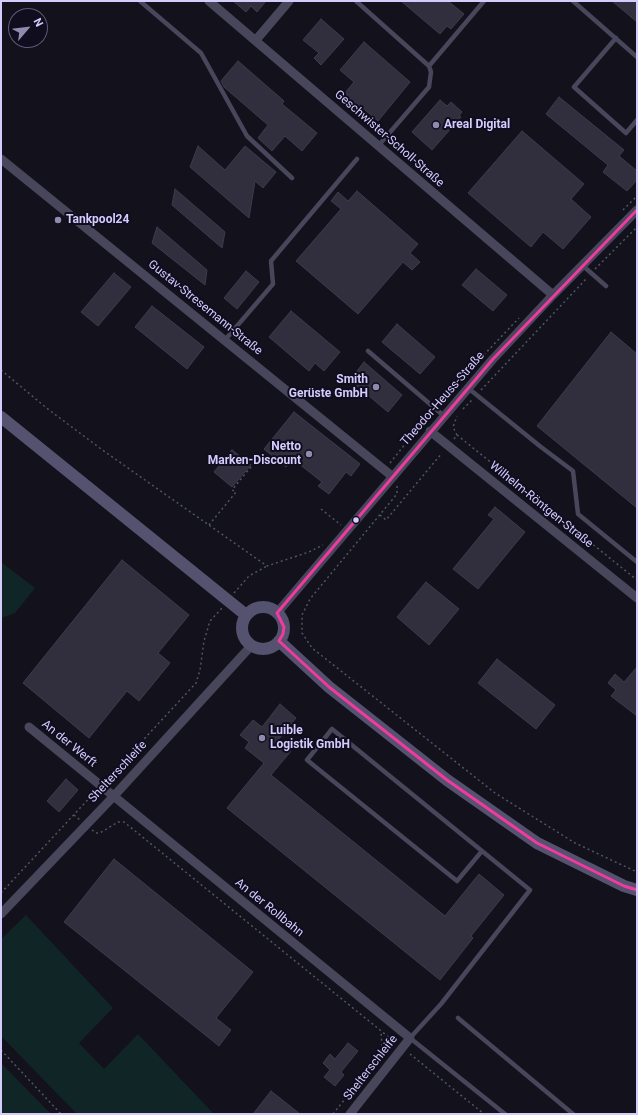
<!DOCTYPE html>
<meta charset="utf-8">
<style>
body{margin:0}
#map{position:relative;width:638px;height:1115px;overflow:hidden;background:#13111b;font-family:Roboto,sans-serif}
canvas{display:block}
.frame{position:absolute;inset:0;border:2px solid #d3ccfd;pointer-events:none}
.north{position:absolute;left:8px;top:8px;width:40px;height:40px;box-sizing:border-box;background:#100d1f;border:1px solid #5e5978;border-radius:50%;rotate:62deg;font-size:11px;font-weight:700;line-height:16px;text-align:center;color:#d3ccfd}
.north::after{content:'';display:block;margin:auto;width:14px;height:18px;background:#908bae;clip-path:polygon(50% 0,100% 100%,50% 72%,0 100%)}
</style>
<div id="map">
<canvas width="638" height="1115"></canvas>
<div class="frame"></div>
<div class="north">N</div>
</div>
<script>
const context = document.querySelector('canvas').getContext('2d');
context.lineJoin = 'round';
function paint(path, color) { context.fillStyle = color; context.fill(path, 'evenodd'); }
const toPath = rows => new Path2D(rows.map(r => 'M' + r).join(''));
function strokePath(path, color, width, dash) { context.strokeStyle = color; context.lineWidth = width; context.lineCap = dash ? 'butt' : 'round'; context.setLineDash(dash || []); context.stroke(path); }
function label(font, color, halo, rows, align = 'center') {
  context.font = font + ' Roboto,sans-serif'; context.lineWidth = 4; context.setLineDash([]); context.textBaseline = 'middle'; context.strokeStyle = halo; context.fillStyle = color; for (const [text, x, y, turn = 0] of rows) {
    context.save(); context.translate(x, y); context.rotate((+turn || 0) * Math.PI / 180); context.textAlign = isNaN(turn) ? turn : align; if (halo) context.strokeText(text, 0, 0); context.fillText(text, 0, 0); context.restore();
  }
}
paint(toPath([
 [1,562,35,588,15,613,1,618],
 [26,915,113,1008,79,1043,104,1069,138,1034,214,1114,77,1114,1,1036,1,939],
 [1,1063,51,1114,1,1114]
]), '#102526');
const building = toPath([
 [233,1,266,1,257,12,251,6,246,12,233,1],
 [401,1,448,1,464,14,451,29,447,26,440,34,401,1],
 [612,1,637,1,637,22,612,1],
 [321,19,344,39,321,65,314,58,319,53,303,40,321,19],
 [364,42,410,82,378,121,359,105,357,107,345,93,354,82,340,70,364,42],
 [238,61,284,101,282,104,317,133,302,151,285,136,272,151,258,138,268,125,224,87,221,81,238,61],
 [559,97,624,150,619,156,637,171,637,180,627,191,603,172,608,165,546,114,559,97],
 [440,100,447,106,451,102,462,112,459,116,461,117,432,150,412,132,440,100],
 [522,131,584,184,571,199,591,217,563,249,543,232,531,247,468,193,522,131],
 [198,146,225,170,245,146,276,172,263,188,255,181,249,218,190,167,198,146],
 [175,189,225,232,222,248,172,205,175,189],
 [357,191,418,244,410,253,420,262,412,270,403,262,358,314,296,261,341,209,331,201,338,192,348,201,357,191],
 [157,227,207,270,205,285,152,243,157,227],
 [476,269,507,295,493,311,462,285,476,269],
 [246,271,259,282,237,309,224,298,246,271],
 [114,273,131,287,98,326,81,312,114,273],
 [152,306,204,347,187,369,135,327,152,306],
 [291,311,340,352,324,371,315,363,309,371,269,337,291,311],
 [397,324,435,357,420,374,382,342,397,324],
 [611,332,637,354,637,508,537,426,611,332],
 [364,362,402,395,388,412,350,380,364,362],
 [294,412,360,464,351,476,346,472,329,494,318,486,322,482,293,459,286,467,264,449,294,412],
 [232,450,251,465,232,487,214,472,232,450],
 [495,507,525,532,478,589,453,569,494,519,488,515,495,507],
 [122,560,189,615,158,653,170,663,139,701,127,691,89,738,23,683,122,560],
 [426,582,459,609,429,645,397,617,426,582],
 [497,659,555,705,536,729,478,683,497,659],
 [637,667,637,716,611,696,616,690,608,683,615,674,624,682,637,667],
 [280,704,296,718,278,740,291,751,271,775,445,916,479,874,504,895,471,936,473,938,440,980,227,808,264,763,245,748,249,742,240,735,253,720,262,727,280,704],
 [66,779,78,790,59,812,47,801,66,779],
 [114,859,253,972,216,1018,231,1030,219,1046,64,922,114,859],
 [348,1043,358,1051,341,1072,344,1075,335,1086,324,1077,330,1070,323,1063,330,1054,335,1059,348,1043],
 [271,1091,300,1114,253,1114,271,1091]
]);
paint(building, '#312e3d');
strokePath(building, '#3e3b4e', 1);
strokePath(toPath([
 [623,210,637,196],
 [595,269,637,227],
 [1,370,49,410,101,449,267,566,309,552,323,545],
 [481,390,587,278],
 [439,402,519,318],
 [463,409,472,400],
 [457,435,637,580],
 [454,439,457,435,453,427,457,416],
 [390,463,430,413],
 [397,486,397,494,310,599,302,615,302,633,312,648,495,793,575,843,637,872],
 [321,509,341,525],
 [380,515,386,520,442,453],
 [209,525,236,492,232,490,259,457],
 [234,593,249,576,267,566],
 [107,779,196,683,200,670,204,641,210,621,222,608],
 [74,815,80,820],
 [92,830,96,833,100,833,118,822,124,822,396,1043],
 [1,893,95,792],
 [1,1050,61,1114],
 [410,1054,484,1114],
 [333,1114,380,1055,382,1047,381,1031]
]), '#4a5865', 1.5, [2, 3]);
strokePath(toPath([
 [140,1,201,53,247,136,292,178],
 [356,1,429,66,431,72,429,87,379,145],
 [573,1,637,57],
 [616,38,574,87,626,133,637,120],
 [429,66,484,1],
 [582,265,606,286],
 [225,340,273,284,271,261,357,159],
 [368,351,444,416],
 [468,388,541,447,573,471,578,514,637,562],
 [482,851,457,881,307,760,332,729,482,851,530,890,441,1004,410,1038,505,1114],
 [458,1018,573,1114]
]), '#47465b', 4.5);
strokePath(toPath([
 [209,1,553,295],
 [256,40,289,1],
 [1,159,393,477],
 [430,431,637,598],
 [277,613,493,359,553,295,637,210],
 [29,727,410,1038,350,1114],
 [1,914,113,797,251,646]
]), '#47465b', 9);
strokePath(toPath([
 [1,417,246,615],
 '242 628a21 21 0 1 1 42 0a21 21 0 1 1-42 0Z',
 [279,641,329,687,447,780,537,843,624,886,637,890]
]), '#54526e', 12);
strokePath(toPath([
 [637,210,493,359,277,613,284,627,283,634,279,641,329,687,447,780,537,843,624,886,637,890]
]), '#f13a9d', 3);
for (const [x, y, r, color] of [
 [436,125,4,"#908bae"],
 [58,220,4,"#908bae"],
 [376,387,4,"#908bae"],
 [309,454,4,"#908bae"],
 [356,520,3.5,"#d3ccfd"],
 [262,738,4,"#908bae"]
]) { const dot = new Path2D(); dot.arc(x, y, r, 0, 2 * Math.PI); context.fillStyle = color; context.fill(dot); strokePath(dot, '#100d1f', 1.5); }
label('bold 12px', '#d3ccfd', '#100d1f', [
 ["Areal Digital",444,125],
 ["Tankpool24",66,220],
 ["Smith",368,380,"right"],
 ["Gerüste GmbH",368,394,"right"],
 ["Netto",301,447,"right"],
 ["Marken-Discount",301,461,"right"],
 ["Luible",270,731],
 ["Logistik GmbH",270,745]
], 'left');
label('12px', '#d3ccfd', '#100d1f', [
 ["Geschwister-Scholl-Straße",389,139,41],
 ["Gustav-Stresemann-Straße",205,308,39],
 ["Theodor-Heuss-Straße",443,399,-49],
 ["Wilhelm-Röntgen-Straße",541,505,39],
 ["An der Werft",69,744,39],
 ["Shelterschleife",118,772,-47],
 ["An der Rollbahn",269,908,39],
 ["Shelterschleife",371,1068,-52]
]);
</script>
